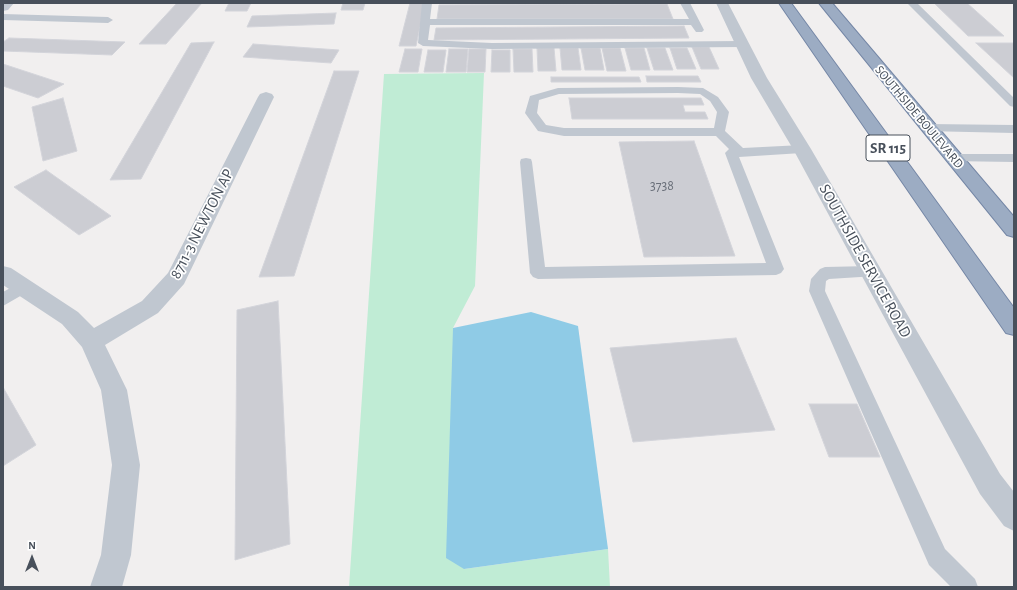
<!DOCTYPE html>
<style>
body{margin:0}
#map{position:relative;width:1017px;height:590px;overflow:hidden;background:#f1efef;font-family:"Alegreya Sans",sans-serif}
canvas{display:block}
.frame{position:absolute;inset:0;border:4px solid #48505b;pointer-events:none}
.north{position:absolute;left:12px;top:538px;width:40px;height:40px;-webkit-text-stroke:3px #fff;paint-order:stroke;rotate:0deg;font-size:11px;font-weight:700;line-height:16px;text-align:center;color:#48505b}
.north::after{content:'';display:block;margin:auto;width:14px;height:18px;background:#48505b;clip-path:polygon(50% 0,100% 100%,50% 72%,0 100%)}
</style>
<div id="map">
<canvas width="1017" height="590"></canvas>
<div class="frame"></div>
<div class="north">N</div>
</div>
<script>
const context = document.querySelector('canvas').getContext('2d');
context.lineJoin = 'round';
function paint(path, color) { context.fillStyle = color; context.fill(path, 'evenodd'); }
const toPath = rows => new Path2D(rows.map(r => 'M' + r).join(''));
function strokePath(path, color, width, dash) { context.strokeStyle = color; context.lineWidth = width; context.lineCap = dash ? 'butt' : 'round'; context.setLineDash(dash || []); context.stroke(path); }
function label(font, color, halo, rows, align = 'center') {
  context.font = font + ' "Alegreya Sans",sans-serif'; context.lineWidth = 3.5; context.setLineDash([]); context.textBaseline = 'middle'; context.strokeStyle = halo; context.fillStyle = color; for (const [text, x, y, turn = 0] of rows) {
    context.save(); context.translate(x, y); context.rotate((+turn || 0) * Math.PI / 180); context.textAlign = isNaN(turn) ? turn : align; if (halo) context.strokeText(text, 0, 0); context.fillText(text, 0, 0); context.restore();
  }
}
paint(toPath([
 [484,73,475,286,453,328,464,569,608,549,610,587,349,587,384,74]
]), '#c0ecd5');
paint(toPath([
 [531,312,578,326,608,549,464,569,446,558,453,328]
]), '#8fcbe6');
const building = toPath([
 [177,3,202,3,166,44,139,44,177,3],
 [229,3,251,3,247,11,225,11,229,3],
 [343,3,365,3,363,10,341,10,343,3],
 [410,3,425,3,416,46,399,46,410,3],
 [934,3,967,3,1004,36,968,36,934,3],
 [667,4,673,19,437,19,439,5,667,4],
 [336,13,334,24,247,27,252,16,336,13],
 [684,26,689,38,434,40,436,28,684,26],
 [9,38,125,42,112,55,3,51,3,42,9,38],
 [214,42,141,179,110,180,191,43,214,42],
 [976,43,1014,43,1014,78,976,43],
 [253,44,339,50,331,63,243,57,253,44],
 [692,47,709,47,719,69,701,69,692,47],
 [537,48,554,48,556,71,538,71,537,48],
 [560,48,578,48,581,70,562,70,560,48],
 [581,48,600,48,604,70,585,70,581,48],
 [602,48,620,48,626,71,607,71,602,48],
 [625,48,644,48,650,70,631,70,625,48],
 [647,48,665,48,673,70,654,70,647,48],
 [670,48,687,48,696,69,677,69,670,48],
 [405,49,422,49,418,72,399,72,405,49],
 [449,49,468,49,466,72,446,72,449,49],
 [469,49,486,49,485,72,467,72,469,49],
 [513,49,532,49,533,72,514,72,513,49],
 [428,50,446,50,443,72,424,72,428,50],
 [492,50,510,50,510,72,491,72,492,50],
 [3,64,64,84,38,98,3,86,3,64],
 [334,71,359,71,294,276,259,277,334,71],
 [646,76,698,76,701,82,647,82,646,76],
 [551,77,639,77,641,82,551,82,551,77],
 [63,98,77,151,43,161,32,107,63,98],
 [569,98,701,98,704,105,683,105,685,112,705,112,708,119,572,119,569,98],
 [694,141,735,256,644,257,619,142,694,141],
 [46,170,111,216,79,235,14,187,46,170],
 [278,301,290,544,235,560,237,310,278,301],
 [736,338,775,430,633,442,610,348,736,338],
 [4,389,36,445,3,466,3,390,4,389],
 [809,404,857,404,880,457,829,457,809,404]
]);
paint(building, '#cccdd3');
strokePath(building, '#d3d4da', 1);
const trunk = toPath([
 [779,3,791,3,1014,308,1014,335,1006,333,779,3],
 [819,3,832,3,1014,217,1014,237,1007,235,819,3]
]);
strokePath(trunk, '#7587a6', 2);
paint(toPath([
 [422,3,432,3,430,19,689,19,680,3,690,3,704,30,702,32,696,32,691,25,430,25,428,40,492,43,742,41,747,44,742,47,492,49,423,46,418,43,422,3],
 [907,3,917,3,1014,98,1014,107,1010,106,907,3],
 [3,14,108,17,113,20,108,23,3,20,3,14],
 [678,87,703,88,718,97,729,112,725,131,743,148,802,145,808,149,802,153,739,157,784,269,781,273,776,275,538,279,533,277,530,273,520,162,521,159,526,158,531,159,532,162,545,267,766,263,725,153,729,149,716,136,564,136,538,131,525,113,530,96,558,88,678,87],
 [678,93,700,94,710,101,717,112,714,128,564,128,546,125,537,113,539,100,559,94,678,93],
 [928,124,1014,125,1014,133,924,131,922,128,928,124],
 [953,154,1014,154,1014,162,948,161,947,158,948,155,953,154],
 [871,266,876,268,879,272,876,276,829,279,826,281,825,291,945,549,975,579,978,587,951,587,929,565,809,291,811,279,820,269,825,267,871,266],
 [23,281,29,283,31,287,29,291,3,306,3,292,23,281]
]), '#c0c7d0');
paint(toPath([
 [3,3,14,3,8,10,3,11,3,3],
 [716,3,728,3,767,78,811,149,1000,474,1014,492,1014,531,1004,526,980,494,793,149,751,78,716,3],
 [266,92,272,94,274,97,184,284,158,313,105,345,127,390,140,465,131,555,122,587,90,587,101,555,112,465,101,390,82,347,62,324,3,285,3,266,11,268,78,312,94,328,142,301,168,273,258,97,260,94,266,92]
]), '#c0c7d0');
paint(trunk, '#9cacc3');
label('13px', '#48505b', '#fff', [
 ["SOUTHSIDE BOULEVARD",919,117,50]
]);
label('14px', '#696f79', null, [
 ["3738",662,186]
]);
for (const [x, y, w] of [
 [888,148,44]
]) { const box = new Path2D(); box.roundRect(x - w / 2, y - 13, w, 26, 3); context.fillStyle = '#fff'; context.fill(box); strokePath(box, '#48505b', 1); }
label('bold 15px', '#48505b', null, [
 ["SR 115",888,148]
]);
label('16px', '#48505b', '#fff', [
 ["8711-3 NEWTON AP",202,224,-63],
 ["SOUTHSIDE SERVICE ROAD",865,261,61]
]);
</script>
